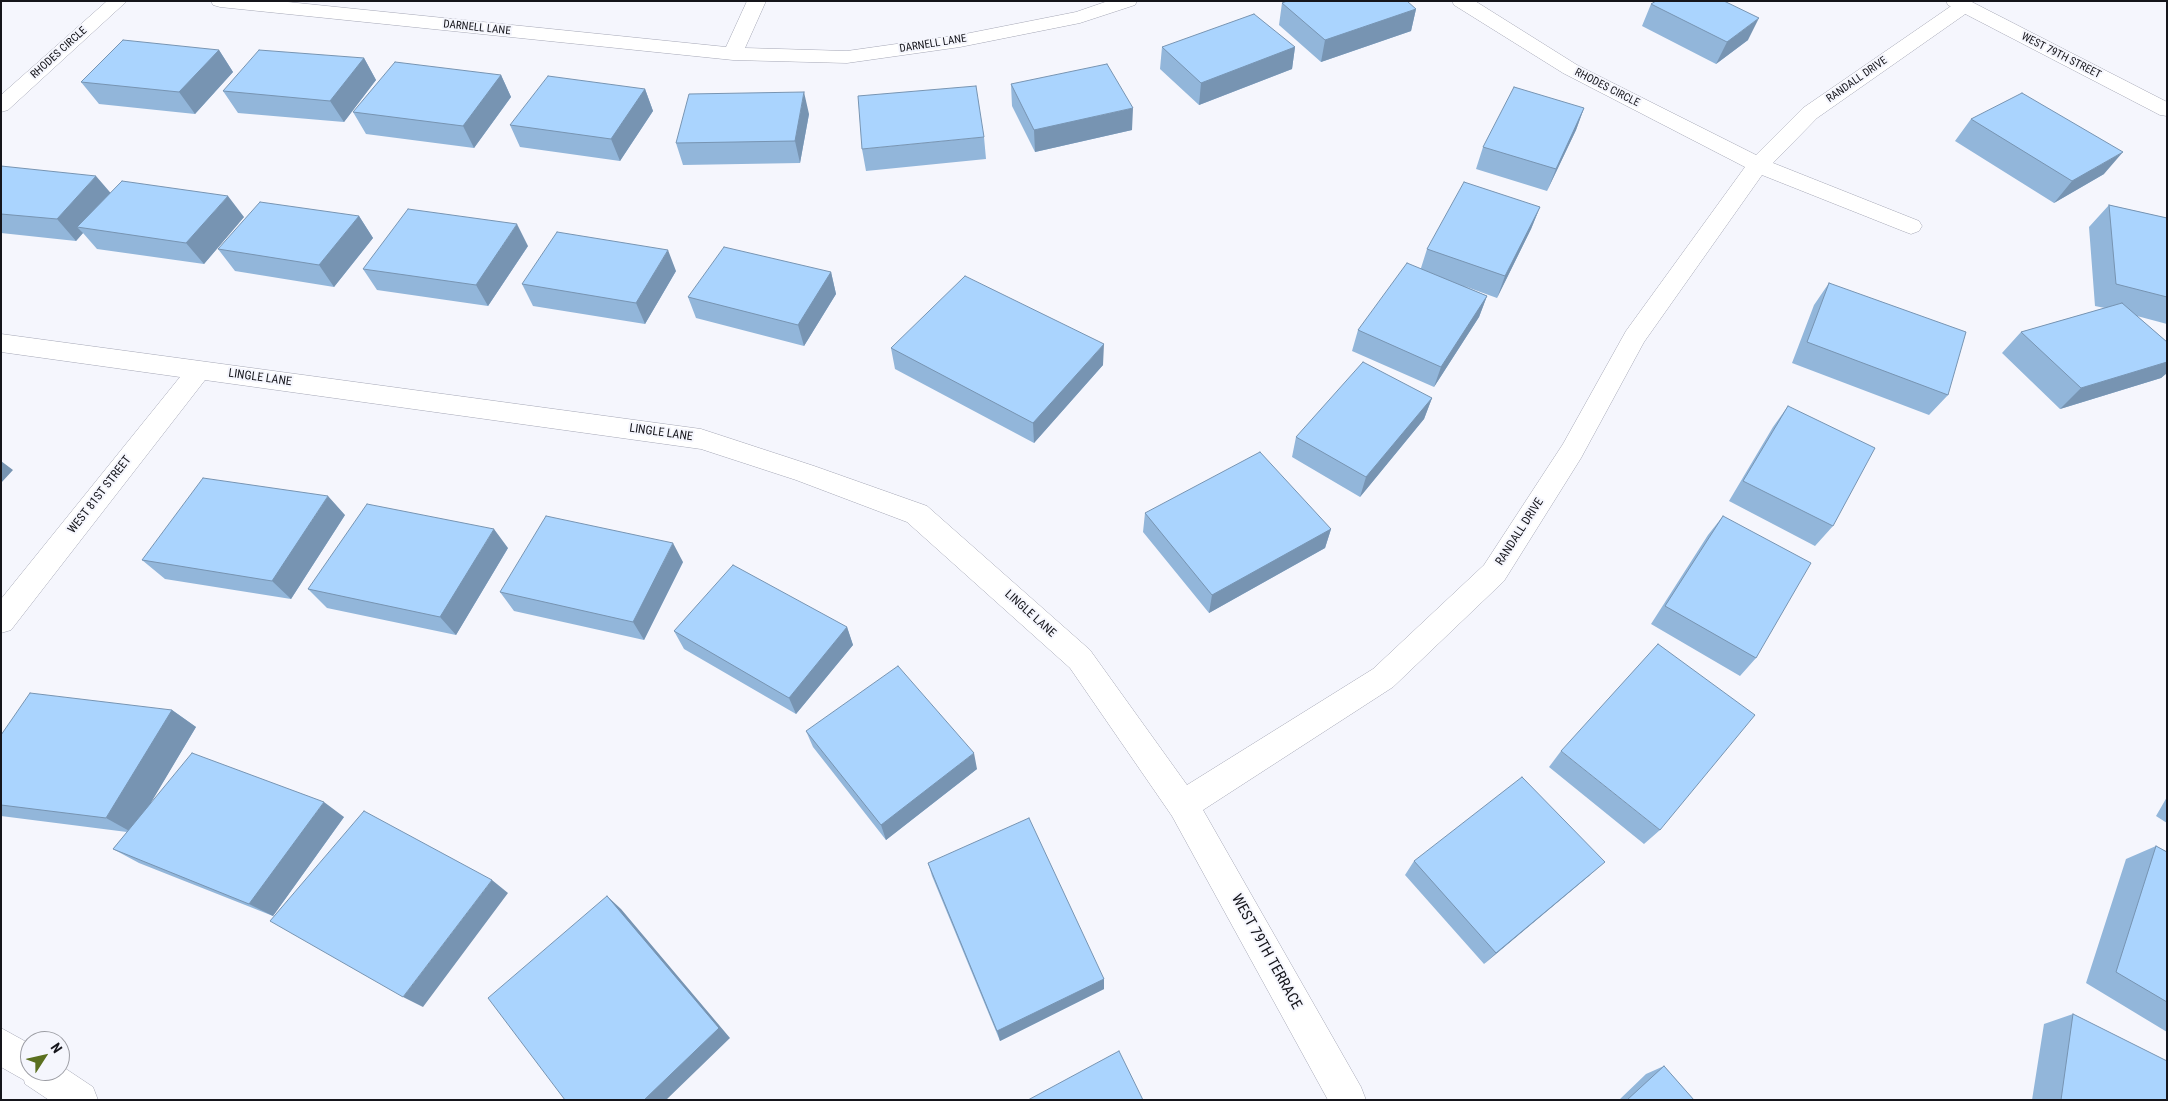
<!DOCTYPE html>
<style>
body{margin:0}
#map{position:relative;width:2168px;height:1101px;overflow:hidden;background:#f5f6fd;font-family:"Roboto Condensed",sans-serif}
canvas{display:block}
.frame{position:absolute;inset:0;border:2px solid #15151b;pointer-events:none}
.north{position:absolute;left:20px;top:1031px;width:50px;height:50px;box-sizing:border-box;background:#f5f6fd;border:1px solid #9b9ca3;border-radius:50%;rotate:55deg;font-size:14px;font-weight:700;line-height:20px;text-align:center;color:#15151b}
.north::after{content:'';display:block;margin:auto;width:18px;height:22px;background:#5b701f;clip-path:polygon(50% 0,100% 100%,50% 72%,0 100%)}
</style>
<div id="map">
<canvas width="2168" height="1101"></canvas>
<div class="frame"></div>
<div class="north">N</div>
</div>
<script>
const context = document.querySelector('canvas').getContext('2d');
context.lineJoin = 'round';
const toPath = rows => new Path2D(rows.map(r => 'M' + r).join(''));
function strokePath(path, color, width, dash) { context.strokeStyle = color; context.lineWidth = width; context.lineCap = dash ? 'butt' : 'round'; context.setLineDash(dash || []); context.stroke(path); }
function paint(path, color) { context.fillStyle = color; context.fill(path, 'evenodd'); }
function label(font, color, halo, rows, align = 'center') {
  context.font = font + ' "Roboto Condensed",sans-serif'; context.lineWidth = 4; context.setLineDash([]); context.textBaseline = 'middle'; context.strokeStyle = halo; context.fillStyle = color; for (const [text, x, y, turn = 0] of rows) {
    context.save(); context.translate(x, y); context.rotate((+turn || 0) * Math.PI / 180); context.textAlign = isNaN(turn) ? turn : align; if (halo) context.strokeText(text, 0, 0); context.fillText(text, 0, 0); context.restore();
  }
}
const minor = toPath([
 [107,1,127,1,8,110,1,112,1,95,107,1],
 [211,1,278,1,726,47,747,1,766,1,745,48,847,51,960,35,1076,12,1108,1,1137,1,1135,5,1080,23,960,47,847,63,733,60,220,7,213,5,211,1],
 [1452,1,1475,1,1577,65,1756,155,1803,108,1957,2,1971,2,1973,6,1971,10,1817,118,1773,163,1919,221,1922,226,1919,231,1911,234,1903,231,1762,175,1644,342,1581,458,1504,581,1393,687,1203,810,1361,1087,1366,1100,1328,1100,1172,816,1070,668,907,522,796,480,701,449,205,380,11,630,1,633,1,599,180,377,1,352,1,334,701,429,814,466,927,506,1090,650,1187,785,1373,669,1484,565,1563,444,1626,331,1745,167,1563,73,1454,5,1452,1],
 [1,1028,30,1044,30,1071,60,1071,60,1065,93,1087,98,1100,49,1100,25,1084,24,1080,1,1067,1,1028]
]);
const tertiary = toPath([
 [1946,1,1970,1,2167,102,2167,116,2160,115,1948,5,1946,1]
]);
strokePath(minor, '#a5a7b6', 1);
strokePath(tertiary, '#a5a7b6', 1);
paint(minor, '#fff');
paint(tertiary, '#fff');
paint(toPath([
 [1282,3,1416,9,1411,31,1321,62,1279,25],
 [1651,4,1748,40,1716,64,1642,26],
 [1162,47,1295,47,1292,69,1199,105,1160,69],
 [219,50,233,72,195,114,99,104,81,82],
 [364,58,376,80,344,122,238,113,223,91],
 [501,75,511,97,474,148,366,134,353,112],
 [1011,84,1132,130,1035,152,1012,106],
 [645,89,653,111,620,161,520,147,510,125],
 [1584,108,1576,130,1547,191,1476,169,1483,147],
 [809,114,800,163,683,165,676,143],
 [1971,119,2104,174,2054,203,1955,141],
 [984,137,986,159,866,171,862,149],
 [1,166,111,193,244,217,204,264,97,249,83,233,76,241,1,233],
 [2109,205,2167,218,2167,324,2137,316,2167,342,2167,373,2161,378,2060,409,2002,353,2021,332,2105,308,2095,306,2089,227],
 [1540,207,1531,229,1497,298,1464,286,1487,296,1479,317,1434,387,1352,351,1358,330,1421,268,1427,249],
 [359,216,373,238,334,287,235,271,218,249],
 [528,246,488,306,377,290,363,269],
 [676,271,645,324,533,306,522,284],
 [831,272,836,294,804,346,696,318,688,297],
 [1829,283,1948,395,1929,415,1792,363,1814,305],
 [891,348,1103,365,1034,443,895,369],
 [1432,398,1424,419,1360,497,1292,457,1296,437],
 [1788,406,1833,526,1815,546,1729,501,1773,427],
 [1145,513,1331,529,1325,548,1209,613,1143,532],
 [345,515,291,599,165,579,142,560],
 [1723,516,1756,658,1740,676,1651,624,1708,535],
 [508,548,456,635,327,608,308,589],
 [683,562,644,640,514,611,500,592],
 [847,627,853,645,796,714,684,649,674,631],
 [172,710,196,727,149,805,344,817,273,916,139,863,113,849,127,832,1,816,1,735],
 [806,731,977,769,886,840,813,747],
 [1561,751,1660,830,1644,844,1549,767],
 [2167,797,2167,823,2156,816],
 [2156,846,2167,852,2167,1032,2086,983,2126,859],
 [1414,861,1590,875,1484,964,1405,875],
 [928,863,1104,979,1104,989,1000,1041,932,876],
 [2073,1014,2167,1100,2032,1100,2044,1024],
 [1664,1066,1694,1100,1619,1100,1646,1074]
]), '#92b6da');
paint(toPath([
 [1416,9,1411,31,1321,62,1325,40],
 [1759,18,1748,40,1716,64,1727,42],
 [1295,47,1292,69,1199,105,1201,83],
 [219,50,233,72,195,114,179,92],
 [364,58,376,80,344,122,330,101],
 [501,75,511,97,474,148,463,126],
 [645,89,653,111,620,161,611,139],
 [804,92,809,114,800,163,795,141],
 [1133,108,1132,130,1035,152,1034,130],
 [1584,108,1576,130,1547,191,1556,169],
 [2123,152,2104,174,2054,203,2072,181],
 [96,176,115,198,77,227,83,233,76,241,57,219],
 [228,196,244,217,204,264,186,243],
 [1540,207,1531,229,1497,298,1505,276],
 [359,216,373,238,334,287,319,265],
 [517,224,528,246,488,306,476,285],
 [668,250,676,271,645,324,636,303],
 [831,272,836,294,804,346,798,325],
 [1487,296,1479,317,1434,387,1441,367],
 [1104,344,1103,365,1034,443,1033,423],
 [2167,362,2167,373,2161,378,2060,409,2081,388],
 [1432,398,1424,419,1360,497,1366,477],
 [1,461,13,470,1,483],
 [328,496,345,515,291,599,272,581],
 [494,529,508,548,456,635,440,617],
 [1331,529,1325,548,1209,613,1212,595],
 [673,543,683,562,644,640,633,622],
 [847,627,853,645,796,714,789,698],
 [172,710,196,727,133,833,106,818],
 [974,753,977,769,886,840,881,825],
 [324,802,344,817,273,916,249,904],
 [1605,862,1590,875,1484,964,1496,953],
 [492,880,508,893,423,1007,403,997],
 [607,896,621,909,730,1038,666,1100,644,1100],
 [1104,979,1104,989,1000,1041,997,1031]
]), '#7794b2');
const building = toPath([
 [1287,1,1407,1,1416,9,1325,40,1282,3,1287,1],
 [1656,1,1724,1,1759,18,1727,42,1651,4,1656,1],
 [1254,14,1295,47,1201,83,1162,47,1254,14],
 [123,40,219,50,179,92,81,82,123,40],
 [259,50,364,58,330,101,223,91,259,50],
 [395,62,501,75,463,126,353,112,395,62],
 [1107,64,1133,108,1034,130,1011,84,1107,64],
 [548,76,645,89,611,139,510,125,548,76],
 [976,86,984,137,862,149,858,96,976,86],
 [1514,87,1584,108,1556,169,1483,147,1514,87],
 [804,92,795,141,676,143,689,94,804,92],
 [2022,93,2123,152,2072,181,1971,119,2022,93],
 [1,166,96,176,57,219,1,214,1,166],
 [122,181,228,196,186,243,77,227,122,181],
 [1464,182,1540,207,1505,276,1427,249,1464,182],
 [260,202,359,216,319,265,218,249,260,202],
 [2109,205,2167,218,2167,297,2116,284,2109,205],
 [408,209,517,224,476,285,363,269,408,209],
 [557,232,668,250,636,303,522,284,557,232],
 [724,247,831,272,798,325,688,297,724,247],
 [1407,263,1487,296,1441,367,1358,330,1407,263],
 [965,276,1104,344,1033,423,891,348,965,276],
 [1829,283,1966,332,1948,395,1807,342,1829,283],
 [2122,303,2167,342,2167,362,2081,388,2021,332,2122,303],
 [1363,362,1432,398,1366,477,1296,437,1363,362],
 [1788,406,1875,448,1833,526,1743,481,1788,406],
 [1260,452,1331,529,1212,595,1145,513,1260,452],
 [203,478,328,496,272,581,142,560,203,478],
 [367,504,494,529,440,617,308,589,367,504],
 [546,516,673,543,633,622,500,592,546,516],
 [1723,516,1811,563,1756,658,1665,606,1723,516],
 [733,565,847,627,789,698,674,631,733,565],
 [1658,644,1755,715,1660,830,1561,751,1658,644],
 [898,666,974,753,881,825,806,731,898,666],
 [30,693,172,710,106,818,1,805,1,735,30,693],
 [192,753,324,802,249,904,113,849,192,753],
 [1522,777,1605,862,1496,953,1414,861,1522,777],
 [364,811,492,880,403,997,270,921,364,811],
 [1029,818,1104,979,997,1031,928,863,1029,818],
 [2156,846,2167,852,2167,1002,2116,972,2156,846],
 [607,896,719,1028,644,1100,565,1100,488,998,607,896],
 [2073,1014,2167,1061,2167,1100,2061,1100,2073,1014],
 [1119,1051,1143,1100,1028,1100,1119,1051],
 [1664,1066,1694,1100,1627,1100,1664,1066]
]);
paint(building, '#aad4fe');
strokePath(building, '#7794b2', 1);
label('11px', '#15151b', '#f5f6fd', [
 ["DARNELL LANE",477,28,6],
 ["DARNELL LANE",933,44,-9],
 ["RHODES CIRCLE",59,53,-42],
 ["WEST 79TH STREET",2061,56,27],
 ["RANDALL DRIVE",1857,80,-35],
 ["RHODES CIRCLE",1607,88,27]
]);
label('12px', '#15151b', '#f5f6fd', [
 ["LINGLE LANE",260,378,8],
 ["LINGLE LANE",661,433,8],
 ["WEST 81ST STREET",100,495,-52],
 ["RANDALL DRIVE",1520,532,-57],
 ["LINGLE LANE",1030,614,42]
]);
label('15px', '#15151b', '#f5f6fd', [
 ["WEST 79TH TERRACE",1266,952,61]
]);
</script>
